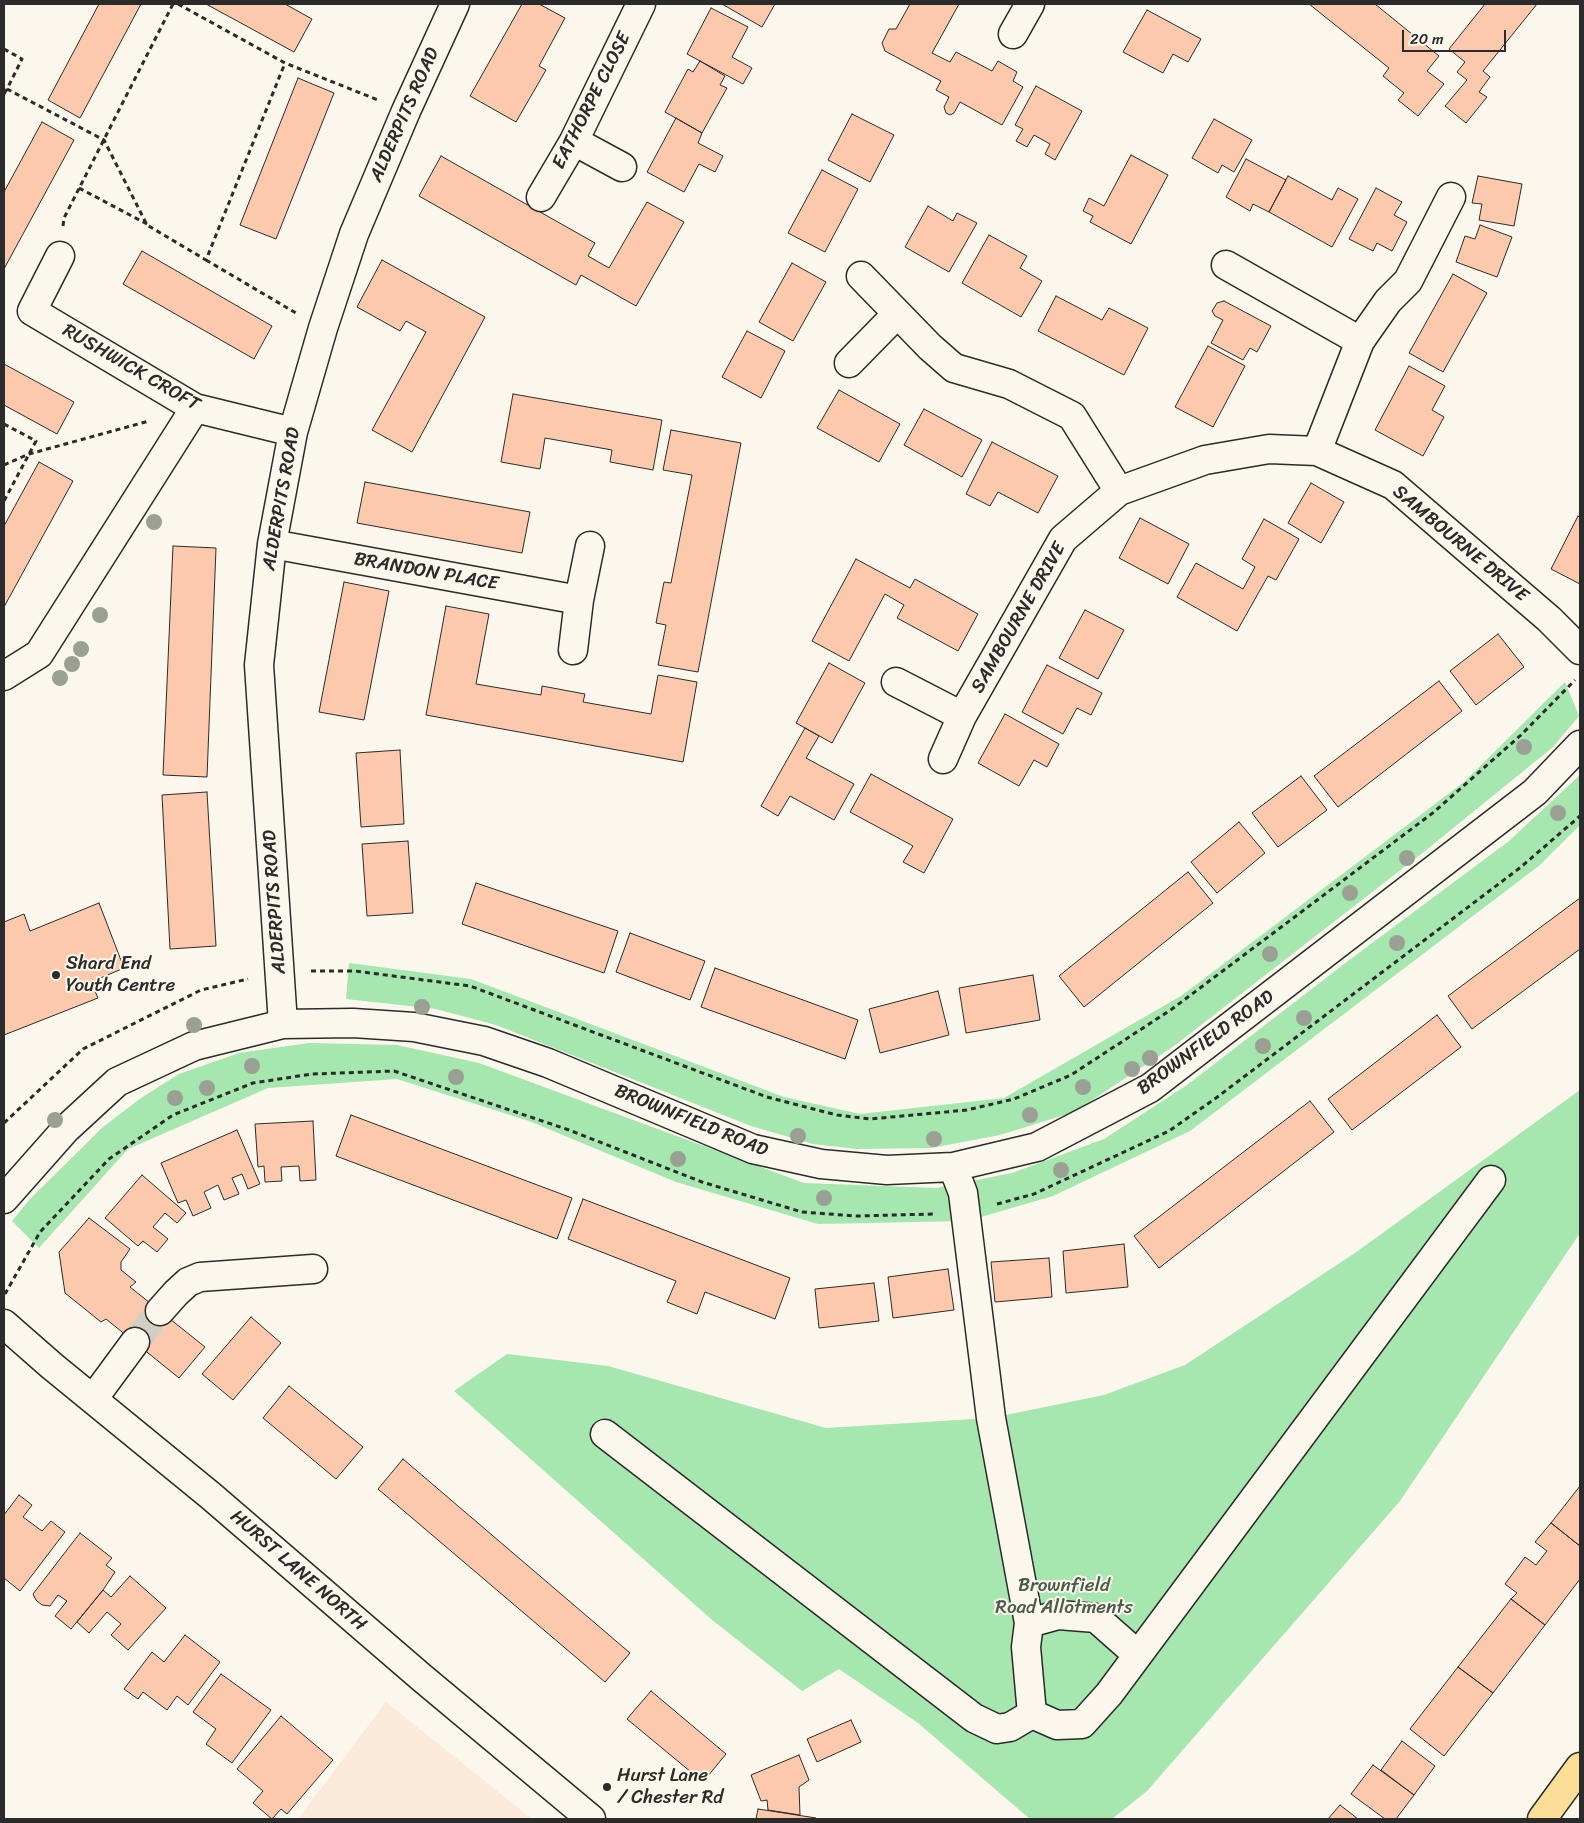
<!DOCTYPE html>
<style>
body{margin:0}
#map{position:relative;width:1584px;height:1823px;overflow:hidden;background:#fbf7ec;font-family:Sriracha,sans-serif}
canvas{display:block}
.frame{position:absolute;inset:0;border:5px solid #2b2b2b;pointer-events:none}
.scale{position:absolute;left:1402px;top:30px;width:104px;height:22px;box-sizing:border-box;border:2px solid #2b2b2b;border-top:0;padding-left:6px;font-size:15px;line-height:18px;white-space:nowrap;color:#2b2b2b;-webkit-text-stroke:4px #fbf7ec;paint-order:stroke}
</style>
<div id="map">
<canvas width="1584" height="1823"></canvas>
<div class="frame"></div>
<div class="scale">20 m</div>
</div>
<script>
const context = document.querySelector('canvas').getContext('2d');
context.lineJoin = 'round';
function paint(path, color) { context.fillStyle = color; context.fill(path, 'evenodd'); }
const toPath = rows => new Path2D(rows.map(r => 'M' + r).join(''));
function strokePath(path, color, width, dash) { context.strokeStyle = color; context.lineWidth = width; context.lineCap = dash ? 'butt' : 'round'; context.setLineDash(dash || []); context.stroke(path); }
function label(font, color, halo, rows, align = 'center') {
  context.font = font + ' Sriracha,sans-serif'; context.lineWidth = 4; context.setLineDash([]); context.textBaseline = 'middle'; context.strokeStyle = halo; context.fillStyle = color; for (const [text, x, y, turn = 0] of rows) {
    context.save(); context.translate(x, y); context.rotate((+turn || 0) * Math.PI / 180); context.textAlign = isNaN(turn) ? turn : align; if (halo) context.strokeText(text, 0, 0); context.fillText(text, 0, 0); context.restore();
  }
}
paint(toPath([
 [386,1702,532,1819,298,1819]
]), '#fbe9d9');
paint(toPath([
 [1565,682,1579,716,1553,747,1425,851,1174,1046,1074,1112,1000,1135,931,1148,857,1149,813,1144,751,1126,496,1025,436,1009,346,999,349,963,471,979,784,1097,860,1114,1004,1098,1181,996,1464,782],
 [1580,775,1580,825,1540,865,1190,1131,1053,1196,967,1221,818,1224,676,1182,529,1121,397,1079,268,1088,128,1149,39,1248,12,1221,30,1199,103,1127,141,1098,179,1074,239,1053,309,1043,397,1045,479,1063,804,1183,936,1188,1012,1173,1104,1139,1187,1085,1348,961,1509,841],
 [1580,1090,1580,1233,1400,1501,1147,1791,1112,1819,1030,1819,918,1723,839,1669,802,1691,711,1619,454,1391,507,1354,608,1366,826,1428,991,1418,1104,1395,1185,1365,1355,1253]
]), '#a6e6af');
const building = toPath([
 [99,4,141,4,80,118,48,100,99,4],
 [206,4,285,4,312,19,294,52,206,4],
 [522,4,539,4,565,18,539,66,546,70,516,122,470,96,522,4],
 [722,4,775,4,762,27,722,4],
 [910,4,959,4,932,53,950,62,956,52,992,71,998,61,1017,72,1013,81,1023,87,1002,125,960,102,954,113,950,115,946,113,944,107,949,97,936,90,941,81,885,51,882,43,889,29,896,29,910,4],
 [1309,4,1375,4,1439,56,1427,71,1444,84,1418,116,1398,100,1404,93,1383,76,1389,68,1309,4],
 [1485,4,1537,4,1483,71,1490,77,1479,92,1487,97,1466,123,1445,106,1467,80,1457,72,1465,62,1449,49,1485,4],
 [711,8,748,27,732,57,752,68,743,84,687,54,711,8],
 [1147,10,1201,39,1188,62,1173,54,1163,73,1123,52,1147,10],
 [700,61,725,76,720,85,727,88,702,133,665,112,688,69,693,72,700,61],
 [298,78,334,93,276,239,240,225,298,78],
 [1036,86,1082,111,1055,160,1045,154,1050,144,1034,135,1027,147,1016,141,1023,129,1015,125,1036,86],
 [852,114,894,135,870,182,828,160,852,114],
 [676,118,702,133,698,143,723,156,715,172,699,164,684,192,647,172,676,118],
 [1214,119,1252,140,1234,172,1222,165,1218,173,1192,158,1214,119],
 [42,122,74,140,4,269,4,192,42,122],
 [1131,155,1168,175,1131,244,1090,222,1093,216,1083,211,1089,198,1104,206,1131,155],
 [441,156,595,243,588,256,609,268,647,202,684,222,636,306,581,275,576,285,419,196,441,156],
 [1246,159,1286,180,1269,212,1253,204,1250,211,1226,197,1246,159],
 [822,170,858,189,825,252,788,233,822,170],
 [1288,176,1332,200,1338,188,1358,199,1332,247,1269,212,1288,176],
 [1478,176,1522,184,1514,226,1479,220,1482,204,1472,203,1478,176],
 [1376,188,1402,202,1394,215,1407,222,1392,251,1377,243,1373,251,1349,239,1376,188],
 [928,206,953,221,957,213,977,223,949,272,905,247,928,206],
 [1480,225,1512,237,1497,277,1456,262,1465,236,1475,239,1480,225],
 [989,235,1027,256,1020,268,1042,281,1021,317,962,283,989,235],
 [142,251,272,326,254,359,123,284,142,251],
 [382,260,485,317,412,452,372,430,426,332,406,321,400,331,357,307,382,260],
 [792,263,826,282,793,341,759,322,792,263],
 [1453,274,1487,293,1443,372,1409,353,1453,274],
 [1056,296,1102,320,1109,308,1148,328,1124,375,1038,331,1056,296],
 [1224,301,1271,326,1257,352,1250,348,1243,360,1211,343,1223,320,1215,316,1212,311,1217,303,1224,301],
 [747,331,785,351,761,398,722,377,747,331],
 [1208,346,1245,366,1213,427,1175,407,1208,346],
 [4,364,74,402,57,434,4,405,4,364],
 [1409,366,1445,386,1432,410,1444,417,1423,456,1375,430,1409,366],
 [839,390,900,424,879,462,817,428,839,390],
 [513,394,662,420,653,470,610,462,612,450,545,438,540,469,501,462,513,394],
 [924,409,982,440,962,477,904,445,924,409],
 [671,430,741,443,698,672,658,665,666,625,656,623,664,582,671,583,692,475,663,470,671,430],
 [992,442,1058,476,1038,513,998,492,990,506,966,494,992,442],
 [39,462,73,481,4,607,4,526,39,462],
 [365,482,530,512,522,553,357,523,365,482],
 [1311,483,1344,502,1321,543,1288,523,1311,483],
 [1578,516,1580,518,1580,584,1551,569,1578,516],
 [1140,518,1189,544,1168,584,1119,558,1140,518],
 [1264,519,1299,539,1276,580,1268,576,1237,631,1177,597,1196,563,1243,589,1255,567,1242,559,1264,519],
 [173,546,216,548,207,777,163,775,173,546],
 [856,559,910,588,915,579,978,614,958,651,897,618,904,605,885,594,849,661,812,641,856,559],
 [344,582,389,591,364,720,319,712,344,582],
 [446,606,489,614,476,684,541,695,542,686,585,694,583,702,651,714,658,675,697,682,683,762,426,715,446,606],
 [1085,610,1124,630,1098,679,1059,658,1085,610],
 [1498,634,1524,667,1476,705,1450,671,1498,634],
 [829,663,865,683,832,743,796,723,829,663],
 [1047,665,1102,693,1091,715,1077,708,1063,734,1022,712,1047,665],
 [1439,681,1462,711,1338,807,1314,776,1439,681],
 [1005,714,1059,744,1047,767,1034,760,1019,786,978,763,1005,714],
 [805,728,819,736,806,758,854,784,834,820,790,796,778,816,761,806,805,728],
 [400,750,404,824,361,827,356,753,400,750],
 [871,774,953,819,924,873,903,862,913,846,850,812,871,774],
 [1301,776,1327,810,1278,847,1252,813,1301,776],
 [207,792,216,946,170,949,162,795,207,792],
 [1239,822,1265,853,1217,893,1191,862,1239,822],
 [408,841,413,913,367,916,362,844,408,841],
 [1188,872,1213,903,1084,1007,1059,976,1188,872],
 [476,883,618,931,604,973,462,924,476,883],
 [1580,898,1580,949,1472,1029,1448,996,1580,898],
 [99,903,124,968,91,982,98,998,4,1035,4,922,24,914,30,931,99,903],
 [630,933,705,961,690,1000,616,972,630,933],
 [715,968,858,1020,845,1059,701,1007,715,968],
 [1033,975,1040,1020,966,1033,959,988,1033,975],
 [938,991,949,1035,880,1053,869,1009,938,991],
 [1437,1015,1461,1047,1352,1130,1328,1099,1437,1015],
 [1310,1101,1334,1132,1159,1268,1134,1236,1310,1101],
 [351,1115,572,1198,557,1239,336,1156,351,1115],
 [313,1121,316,1180,300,1181,299,1166,281,1167,282,1181,265,1182,264,1166,258,1167,255,1124,313,1121],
 [237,1130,260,1184,248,1189,242,1174,232,1178,239,1194,224,1200,218,1185,204,1192,211,1208,193,1216,186,1200,178,1203,161,1163,237,1130],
 [142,1175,186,1213,177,1223,165,1213,153,1227,168,1239,157,1252,143,1241,138,1246,105,1218,142,1175],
 [583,1199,790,1278,775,1319,705,1292,697,1314,667,1302,676,1281,568,1239,583,1199],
 [89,1218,130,1249,121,1262,121,1270,136,1282,130,1287,205,1347,179,1378,106,1319,101,1322,65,1293,59,1252,89,1218],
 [1124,1244,1128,1287,1066,1293,1063,1251,1124,1244],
 [1049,1258,1052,1297,995,1302,991,1262,1049,1258],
 [948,1269,954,1310,893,1318,888,1277,948,1269],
 [874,1283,879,1321,819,1328,815,1289,874,1283],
 [251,1317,281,1343,233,1400,202,1374,251,1317],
 [289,1386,363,1447,336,1479,263,1418,289,1386],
 [403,1459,630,1653,605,1682,378,1489,403,1459],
 [1580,1486,1580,1546,1551,1523,1580,1486],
 [19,1495,32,1505,23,1517,42,1531,51,1521,65,1532,20,1591,4,1578,4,1515,19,1495],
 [1551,1523,1580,1546,1580,1579,1545,1625,1511,1599,1517,1593,1505,1584,1525,1557,1536,1565,1547,1551,1535,1542,1551,1523],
 [80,1533,112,1558,106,1565,115,1572,103,1590,71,1629,55,1616,67,1601,58,1595,50,1606,42,1605,36,1600,33,1594,80,1533],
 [130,1576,166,1608,128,1650,111,1635,121,1624,107,1612,89,1633,77,1622,103,1590,111,1597,130,1576],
 [1511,1599,1545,1625,1493,1693,1458,1667,1511,1599],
 [185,1635,220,1662,188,1705,177,1696,167,1710,143,1692,138,1699,124,1689,152,1652,164,1662,185,1635],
 [1458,1667,1493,1693,1444,1756,1410,1729,1458,1667],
 [221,1674,271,1710,232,1763,206,1744,216,1729,193,1712,221,1674],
 [651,1691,726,1754,703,1782,627,1719,651,1691],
 [281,1716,333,1760,287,1814,281,1809,272,1819,253,1803,263,1791,237,1769,281,1716],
 [851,1720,861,1742,817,1762,807,1739,851,1720],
 [1402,1741,1435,1766,1414,1795,1381,1770,1402,1741],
 [799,1755,809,1780,799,1787,800,1815,768,1810,767,1800,761,1801,751,1775,799,1755],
 [1373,1765,1414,1795,1396,1819,1385,1819,1351,1794,1373,1765],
 [1340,1805,1358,1819,1328,1819,1340,1805],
 [758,1809,816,1818,816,1819,756,1819,758,1809]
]);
paint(building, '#fcc9ac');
strokePath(building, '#2b2b2b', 1);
strokePath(toPath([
 [135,1342,160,1311]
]), '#d1cec5', 28, [28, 14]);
const minor = toPath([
 [1013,34,1030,4],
 [574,141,622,167],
 [541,197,574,141,641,4],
 [60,256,32,311,195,408,293,432],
 [1226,265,1360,341],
 [861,276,930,347,954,368,1009,384,1072,416,1119,491],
 [849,363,897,314],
 [1317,451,1360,341,1388,301,1408,281,1451,197],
 [272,544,579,600],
 [573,650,579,600,590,546],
 [4,676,39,654,195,408],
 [896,682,962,716],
 [943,759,962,716,1063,539,1119,491,1205,460,1269,449,1317,451,1393,485,1549,619,1580,650],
 [283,1024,259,665,272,544,293,432,323,328,354,234,406,111,455,4],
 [953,1167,963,1193,991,1418,1029,1623,1058,1615,1096,1618,1138,1655,1109,1694,1082,1724,1057,1725,1032,1714,1026,1647,1029,1623],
 [4,1199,66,1129,117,1082,194,1046,283,1024,353,1023,414,1027,484,1041,548,1063,753,1149,821,1164,887,1170,953,1167,1037,1147,1150,1088,1535,792,1580,745],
 [160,1311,176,1293,188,1282,200,1277,313,1269],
 [4,1324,52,1366,211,1496,421,1677,591,1819],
 [93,1399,135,1342],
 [605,1434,974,1718,997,1729,1010,1727,1032,1714],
 [1138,1655,1491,1180]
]);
const major = toPath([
 [1542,1819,1580,1767]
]);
strokePath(minor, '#2b2b2b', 31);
strokePath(major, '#2b2b2b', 31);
strokePath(toPath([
 [178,4,285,63,378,100],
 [4,49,22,59,7,89,104,140,147,225,206,260,285,63],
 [4,94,7,89],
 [79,188,147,224],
 [63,226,64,218,173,4],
 [206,260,296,313],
 [4,424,36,441,4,501],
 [4,465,29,454,149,421],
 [311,971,355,971,470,986,767,1097,837,1115,870,1119,967,1110,1014,1099,1071,1075,1172,1009,1292,919,1434,812,1521,735,1575,680],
 [4,1123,83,1049,201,990,248,979],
 [997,1204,1034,1194,1169,1131,1216,1098,1521,867,1580,816],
 [5,1294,40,1232,109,1159,173,1115,253,1083,312,1074,394,1071,569,1130,702,1182,802,1212,856,1216,934,1214]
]), '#2b2b2b', 3, [5, 4]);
strokePath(minor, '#fbf7ec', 28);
strokePath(major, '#fdde96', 28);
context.fillStyle = '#9aa194';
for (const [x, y] of [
 [154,522],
 [100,615],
 [81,649],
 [72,664],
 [60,678],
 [1524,747],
 [1558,813],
 [1407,858],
 [1350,893],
 [1397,943],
 [1270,954],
 [422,1007],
 [1304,1018],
 [194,1025],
 [1263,1046],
 [1150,1058],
 [252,1066],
 [1132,1069],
 [456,1077],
 [1083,1087],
 [207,1088],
 [175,1098],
 [1030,1115],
 [55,1120],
 [798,1136],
 [934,1139],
 [678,1159],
 [1061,1170],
 [824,1198]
]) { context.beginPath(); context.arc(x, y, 8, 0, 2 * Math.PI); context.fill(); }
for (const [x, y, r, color] of [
 [56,975,5,"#2b2b2b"],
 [607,1787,5,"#2b2b2b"]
]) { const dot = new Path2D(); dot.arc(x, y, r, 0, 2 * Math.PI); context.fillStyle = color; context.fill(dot); strokePath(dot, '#fbf7ec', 2); }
label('19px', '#2b2b2b', '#fbf7ec', [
 ["EATHORPE CLOSE",592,101,-63],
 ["ALDERPITS ROAD",405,115,-66],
 ["RUSHWICK CROFT",131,368,30],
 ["ALDERPITS ROAD",282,499,-80],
 ["SAMBOURNE DRIVE",1460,544,40],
 ["BRANDON PLACE",426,572,10],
 ["SAMBOURNE DRIVE",1019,618,-60],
 ["ALDERPITS ROAD",275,902,-94],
 ["BROWNFIELD ROAD",1206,1043,-36],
 ["BROWNFIELD ROAD",691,1121,22],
 ["HURST LANE NORTH",298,1571,41]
]);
label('19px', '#2b2b2b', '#fbf7ec', [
 ["Shard End",66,964],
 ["Youth Centre",66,986],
 ["Hurst Lane",617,1776],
 ["/ Chester Rd",617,1798]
], 'left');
label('19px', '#4a5a4c', '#fbf7ec', [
 ["Brownfield",1064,1586],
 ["Road Allotments",1064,1608]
]);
</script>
